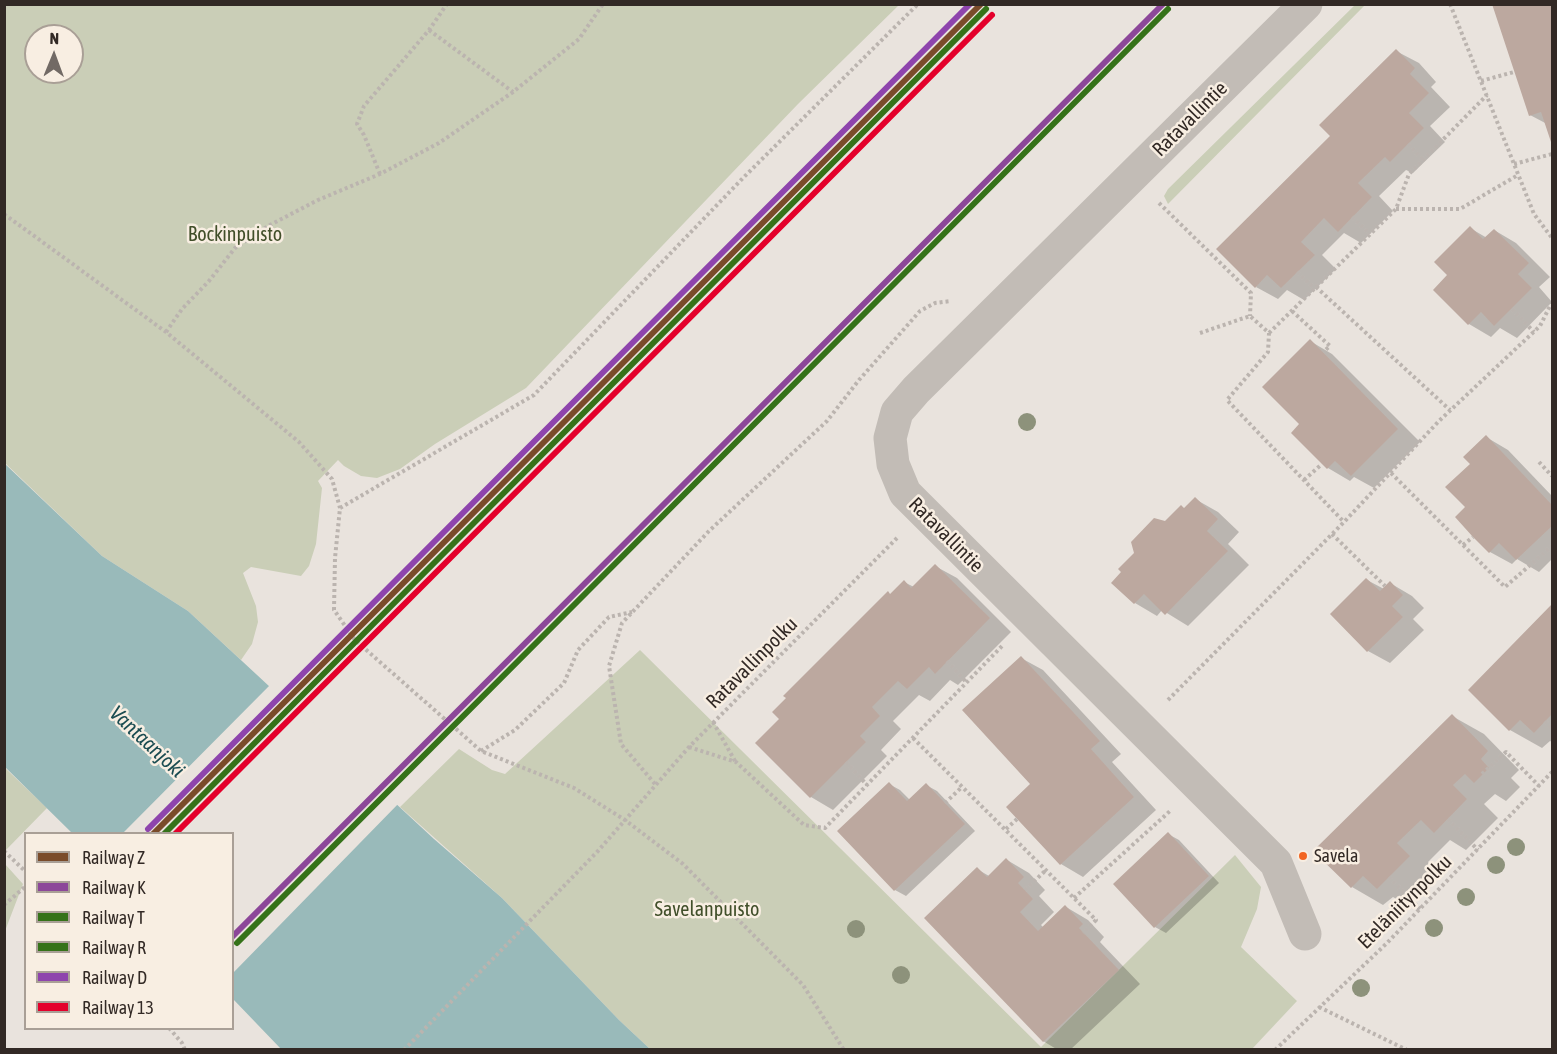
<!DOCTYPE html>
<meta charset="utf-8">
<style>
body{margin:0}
#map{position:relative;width:1557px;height:1054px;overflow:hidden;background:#e9e3dd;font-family:"Asap Condensed",sans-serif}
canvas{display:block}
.frame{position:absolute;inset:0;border:6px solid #322925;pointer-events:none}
.legend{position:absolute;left:24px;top:832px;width:210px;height:198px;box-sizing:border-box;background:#f8eee2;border:2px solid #a99f96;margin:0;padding:8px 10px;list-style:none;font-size:18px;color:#322925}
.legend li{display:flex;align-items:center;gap:12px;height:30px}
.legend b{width:30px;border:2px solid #a99f96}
.north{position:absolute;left:24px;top:24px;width:60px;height:60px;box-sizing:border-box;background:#f8eee2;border:2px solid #a99f96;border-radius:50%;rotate:1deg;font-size:16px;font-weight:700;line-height:24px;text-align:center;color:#322925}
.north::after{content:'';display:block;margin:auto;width:21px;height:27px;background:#726a65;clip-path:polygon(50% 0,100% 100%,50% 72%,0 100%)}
</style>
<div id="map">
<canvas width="1557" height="1054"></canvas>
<div class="frame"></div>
<ul class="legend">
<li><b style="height:8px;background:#7a4b2a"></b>Railway Z</li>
<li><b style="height:8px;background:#8c4799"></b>Railway K</li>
<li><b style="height:8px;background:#357219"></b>Railway T</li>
<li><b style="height:8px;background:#357219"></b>Railway R</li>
<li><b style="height:8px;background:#8e44ad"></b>Railway D</li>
<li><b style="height:8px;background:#e4002b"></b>Railway 13</li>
</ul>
<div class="north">N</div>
</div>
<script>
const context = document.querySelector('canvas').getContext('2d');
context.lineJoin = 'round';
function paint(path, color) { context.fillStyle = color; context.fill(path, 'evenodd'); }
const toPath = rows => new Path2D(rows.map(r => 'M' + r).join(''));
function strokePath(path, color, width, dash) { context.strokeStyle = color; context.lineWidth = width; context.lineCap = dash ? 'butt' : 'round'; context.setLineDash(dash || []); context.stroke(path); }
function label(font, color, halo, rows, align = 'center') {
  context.font = font + ' "Asap Condensed",sans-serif'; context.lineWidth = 5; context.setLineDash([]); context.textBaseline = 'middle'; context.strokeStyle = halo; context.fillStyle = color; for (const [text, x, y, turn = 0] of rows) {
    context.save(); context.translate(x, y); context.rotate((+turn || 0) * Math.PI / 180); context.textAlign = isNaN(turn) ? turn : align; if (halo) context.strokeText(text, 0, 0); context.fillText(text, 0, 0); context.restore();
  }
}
paint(toPath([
 [1356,4,1365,5,1168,204,1164,196,1168,189],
 [4,5,899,5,798,104,526,388,435,444,400,469,377,478,361,476,344,466,338,460,318,481,322,488,316,544,309,566,301,576,251,567,243,573,256,606,258,622,252,644,241,660,188,611,102,556,5,463],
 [36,36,72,36,72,72,36,72],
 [640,650,1041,1047,1235,855,1261,887,1257,909,1241,947,1297,1001,1252,1049,650,1049,619,1020,502,898,400,807,459,749,492,770,505,774],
 [4,767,47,808,5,851,4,851],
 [5,864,23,884,5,931]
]), '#caceb7');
paint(toPath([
 [4,463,102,556,188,611,434,839,502,898,619,1020,650,1049,281,1049,233,999,232,834,72,833,5,767]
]), '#99baba');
paint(toPath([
 [271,684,400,802,233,973,232,834,123,833]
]), '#e9e3dd');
paint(toPath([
 [1493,4,1552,4,1552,142,1547,124,1530,115],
 [1396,51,1419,63,1436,82,1431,87,1450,107,1430,126,1445,142,1413,173,1406,170,1379,196,1393,211,1361,243,1344,233,1322,255,1336,269,1304,300,1287,290,1278,299,1256,287,1332,136],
 [1470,228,1487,238,1494,230,1516,243,1550,277,1539,287,1552,302,1517,338,1500,328,1491,337,1469,324,1450,275],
 [1310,341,1332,354,1420,442,1374,488,1354,477,1350,481,1328,468,1301,424],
 [1486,437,1508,450,1552,496,1552,559,1539,572,1517,559,1512,564,1490,552,1467,507,1472,464],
 [1195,499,1218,512,1239,532,1228,544,1249,565,1188,626,1162,610,1157,616,1135,603,1165,523,1185,509],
 [935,566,957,578,1011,632,958,685,950,680,930,701,919,695,893,721,901,729,881,750,887,756,833,810,811,797,757,743,781,719,888,593,891,595,904,582,914,587],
 [1367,580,1384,589,1390,583,1412,596,1424,608,1413,619,1424,630,1390,663,1368,651],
 [1552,606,1552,742,1550,741,1542,748,1510,730,1470,690],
 [1021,658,1043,670,1121,754,1112,762,1156,810,1083,877,1061,864,1008,807,1033,784],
 [1452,716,1484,734,1519,770,1511,778,1520,787,1506,801,1495,794,1484,804,1498,818,1466,850,1450,840,1428,862,1441,875,1409,906,1393,897,1383,905,1352,887],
 [889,784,900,790,910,800,926,785,937,791,975,831,906,896,895,890],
 [1168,834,1179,840,1219,883,1166,933,1155,927],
 [1007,860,1029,873,1045,890,1039,896,1054,912,1041,925,1044,928,1066,907,1088,920,1104,937,1100,942,1140,984,1070,1050,1058,1050,1043,1041,977,869,989,876]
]), '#0003');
paint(toPath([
 [1492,4,1552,4,1552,145,1541,112,1529,116],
 [1396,49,1415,68,1410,74,1429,93,1409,113,1424,128,1390,162,1385,157,1358,183,1372,197,1338,232,1324,218,1301,242,1315,255,1281,288,1267,275,1255,288,1216,249,1330,136,1319,125],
 [1470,226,1483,239,1494,229,1529,263,1518,274,1532,288,1494,326,1481,312,1468,325,1433,290,1447,275,1434,262],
 [1310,339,1398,429,1351,476,1335,461,1327,469,1291,433,1299,424,1262,387],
 [1486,435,1552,505,1552,526,1516,560,1499,543,1489,553,1473,537,1455,517,1465,507,1445,487,1470,464,1463,457],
 [1195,497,1218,519,1207,531,1228,551,1165,615,1144,594,1134,604,1111,583,1121,572,1118,569,1134,553,1131,542,1154,518,1165,521,1181,505,1184,508],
 [935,564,990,618,935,674,929,667,907,689,898,681,872,707,880,716,860,736,866,742,810,798,755,743,779,719,772,712,786,698,783,696,888,591,890,594,904,580,911,588],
 [1366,578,1380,591,1390,581,1403,595,1392,606,1403,617,1367,652,1330,614],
 [1552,604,1552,714,1534,733,1520,720,1509,731,1468,690],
 [1021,656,1100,741,1091,749,1134,797,1060,865,1006,807,1030,784,962,710],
 [1452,714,1488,751,1481,759,1489,768,1474,783,1465,774,1453,785,1467,799,1434,833,1421,820,1397,843,1410,856,1377,889,1363,876,1351,888,1313,851],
 [889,782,907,801,926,783,965,824,894,891,837,831],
 [1168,832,1209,876,1154,928,1113,884],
 [1006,858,1024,877,1018,883,1033,899,1020,912,1038,931,1065,905,1083,924,1079,928,1119,970,1043,1042,924,918,977,867,987,877]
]), '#bca89f');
strokePath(toPath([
 [1450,4,1534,214,1552,238],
 [429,30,513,92],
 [1481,81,1514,72],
 [1408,144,1423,160],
 [1514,164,1552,154],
 [380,174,364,135,357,124,364,106,429,30,447,4],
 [1159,203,1251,293,1250,316],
 [1396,209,1460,209,1518,175],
 [4,214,166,332,299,442,332,479,340,508,335,558,334,610,355,640,481,751,574,788,625,820,683,864,803,985,844,1050],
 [1352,217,1370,234],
 [1297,272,1314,288],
 [1316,287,1450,410],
 [1512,309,1534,332],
 [1292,311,1330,346,1323,352],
 [166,332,182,309,209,281,235,248,268,226,318,200,380,174,439,143,513,92,579,39,603,4],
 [1200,333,1250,316,1269,333,1268,352,1227,400,1344,522],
 [1269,333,1396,209,1409,174,1487,95],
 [1539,462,1552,476],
 [1391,473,1505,587,1552,546],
 [1304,480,1322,464],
 [340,508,534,395,743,178,918,4],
 [1332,534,1385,586],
 [1463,545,1473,537],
 [947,661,967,683],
 [1168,700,1344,522,1439,421,1540,326,1552,302],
 [1545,721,1552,729],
 [713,722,735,761],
 [913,738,1096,920,1083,933],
 [689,747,736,762,804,825,825,828,1004,644],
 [481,751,515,730,564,683,578,650,609,617,632,612],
 [846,762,867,785],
 [1482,774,1506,752,1539,786],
 [655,784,621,744,609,666,622,623,709,531,827,421,859,380,920,311,935,303,951,301],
 [945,803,962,787],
 [1448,819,1478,850],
 [1006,829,1017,819],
 [4,851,26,872],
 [1389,877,1420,909],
 [1025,890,1046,870],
 [1074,898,1170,811],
 [4,905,26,886],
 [1319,1007,1407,1050],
 [169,1028,182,1043,185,1050],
 [404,1050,598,851,689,747,897,538],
 [1275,1050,1387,943,1552,772]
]), '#bbb4af', 4, [3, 3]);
strokePath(toPath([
 [1305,934,1276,863,905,493,893,464,890,438,897,412,916,390,1306,4]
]), '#c2bcb6', 33);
strokePath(toPath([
 [153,834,981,4]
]), '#7a4b2a', 6);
strokePath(toPath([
 [232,937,1163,4]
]), '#8c4799', 6);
strokePath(toPath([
 [237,943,1168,9]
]), '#357219', 6);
strokePath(toPath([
 [164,834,986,9]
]), '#357219', 6);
strokePath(toPath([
 [148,829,970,4]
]), '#8e44ad', 6);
strokePath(toPath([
 [175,834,992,15]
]), '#e4002b', 6);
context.fillStyle = '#8d927b';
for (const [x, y] of [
 [1027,422],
 [1516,847],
 [1496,865],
 [1466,897],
 [1434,928],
 [856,929],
 [901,975],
 [1361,988]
]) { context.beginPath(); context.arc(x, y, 9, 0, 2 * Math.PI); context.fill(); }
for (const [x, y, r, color] of [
 [1303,856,5,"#f26522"]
]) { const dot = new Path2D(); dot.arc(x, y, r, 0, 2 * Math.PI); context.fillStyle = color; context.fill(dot); strokePath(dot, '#f8eee2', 2); }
label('18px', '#322925', '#f8eee2', [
 ["Savela",1314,856]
], 'left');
label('20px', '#322925', '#f8eee2', [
 ["Ratavallintie",1190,119,-45],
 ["Ratavallintie",946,535,45],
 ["Ratavallinpolku",752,663,-45],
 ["Eteläniitynpolku",1405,902,-45]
]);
label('20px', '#414f2a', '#f8eee2', [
 ["Bockinpuisto",235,235],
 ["Savelanpuisto",707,910]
]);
label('italic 21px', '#1c4d52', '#f8eee2', [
 ["Vantaanjoki",147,742,43]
]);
</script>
